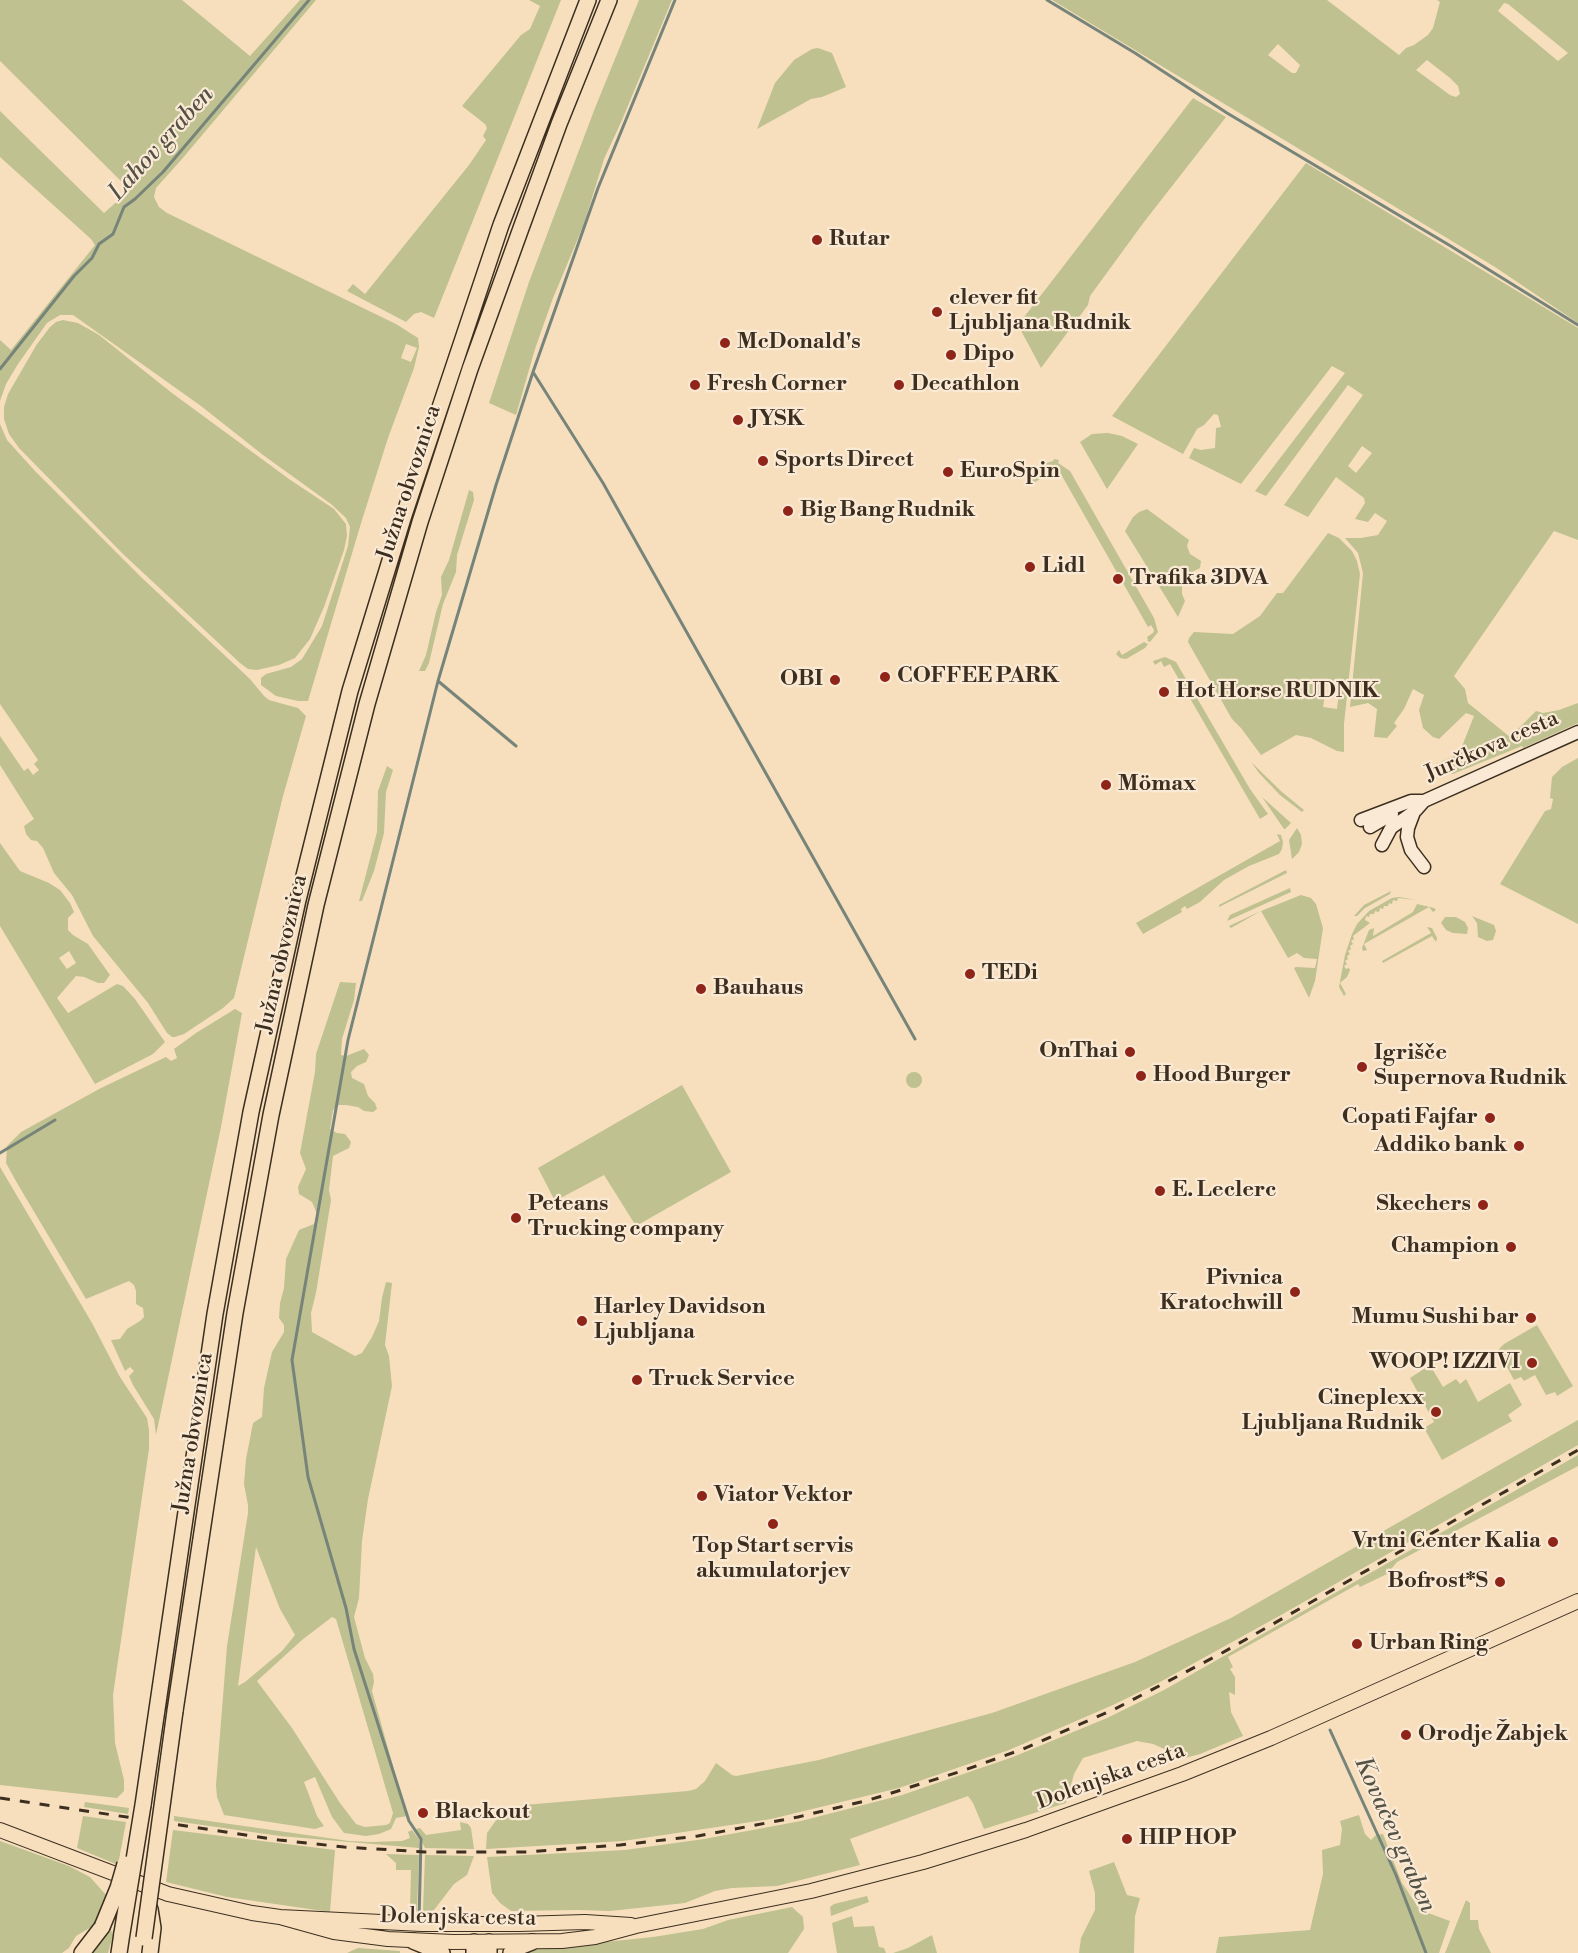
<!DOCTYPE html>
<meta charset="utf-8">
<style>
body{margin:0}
canvas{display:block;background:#f7dfbe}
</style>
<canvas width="1578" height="1953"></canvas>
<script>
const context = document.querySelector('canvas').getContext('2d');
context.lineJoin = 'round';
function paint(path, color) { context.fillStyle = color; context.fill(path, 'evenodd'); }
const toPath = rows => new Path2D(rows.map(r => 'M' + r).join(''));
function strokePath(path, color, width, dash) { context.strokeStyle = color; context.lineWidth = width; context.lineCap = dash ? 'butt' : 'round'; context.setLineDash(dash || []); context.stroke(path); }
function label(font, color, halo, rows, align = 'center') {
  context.font = font + ' "Libre Bodoni",serif'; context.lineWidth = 4.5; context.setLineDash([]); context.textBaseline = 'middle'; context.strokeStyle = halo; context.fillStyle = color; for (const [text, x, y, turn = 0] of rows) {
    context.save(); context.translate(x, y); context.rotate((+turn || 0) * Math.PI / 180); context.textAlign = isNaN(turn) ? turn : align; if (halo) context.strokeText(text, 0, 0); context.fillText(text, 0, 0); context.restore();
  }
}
paint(toPath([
 [0,0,182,0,250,56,300,0,316,0,182,159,156,188,154,197,159,207,167,213,396,324,418,338,419,347,414,368,388,438,362,520,308,701,298,701,276,696,261,685,261,678,266,674,291,667,302,659,322,626,348,546,350,527,346,518,331,504,263,455,201,406,73,315,60,315,47,323,18,364,6,384,0,401,0,340,11,350,95,245,91,239,0,157,0,111,104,213,130,190,0,61],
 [406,344,417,348,411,362,401,358],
 [529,0,561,0,434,318,421,312,414,314,406,322,347,291,353,284,365,294,469,165,486,140,483,136,487,128,485,124,462,106,521,35,530,29,540,6],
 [639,0,672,0,622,120,604,159,584,224,553,298,535,349,516,415,489,403,529,282,595,108],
 [1052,0,1327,0,1399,55,1406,48,1414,45,1428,35,1433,28,1440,2,1437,0,1578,0,1578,323,1495,267],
 [1504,3,1508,4,1568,53,1558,61,1498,11],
 [1278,44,1300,65,1296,73,1292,73,1268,55],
 [1427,60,1450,78,1458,86,1460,94,1456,97,1450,95,1416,70],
 [818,48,832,53,846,87,822,97,811,99,757,129,775,83,794,60,812,49],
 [1193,98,1226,117,1144,222,1090,296,1088,305,1041,368,1018,325],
 [1306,163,1578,328,1578,540,1554,531,1454,676,1465,689,1468,703,1510,737,1536,711,1543,713,1559,710,1578,703,1578,723,1523,748,1522,746,1453,774,1446,772,1436,764,1459,754,1474,716,1466,713,1439,739,1433,737,1423,728,1419,710,1424,695,1413,689,1404,709,1394,723,1397,726,1387,738,1374,737,1377,709,1368,703,1350,707,1363,573,1358,553,1345,538,1361,538,1378,535,1387,521,1375,513,1368,522,1355,519,1365,503,1364,498,1336,477,1308,517,1284,505,1363,395,1348,385,1266,496,1255,491,1345,373,1332,366,1241,484,1189,458,1194,448,1201,450,1215,448,1216,428,1221,427,1218,415,1214,414,1204,425,1197,429,1183,454,1112,416],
 [1362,446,1372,453,1356,473,1348,466],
 [63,320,78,323,99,335,172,393,289,479,334,509,346,524,347,536,344,550,324,607,310,639,295,658,279,665,257,670,248,669,240,663,123,554,19,448,9,434,4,419,4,407,8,394,37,344,50,327,56,322],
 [0,424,7,440,35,471,142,578,250,679,264,696,269,700,298,708,306,716,283,796,234,998,223,1008,184,1034,175,1037,172,1037,167,1033,148,1003,93,936,72,895,54,873,43,848,37,841,31,840,26,834,24,826,34,819,0,765,0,736,24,771,28,768,33,775,39,770,34,764,38,760,0,704],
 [1108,433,1122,436,1138,444,1107,489,1080,442,1092,434],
 [1054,459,1059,460,1058,463,1070,471,1154,618,1158,632,1150,642,1147,641,1148,640,1147,637,1153,633,1154,630,1151,625,1148,627,1058,469,1050,473,1046,467,1036,472,1040,479,1035,482,1028,479,1030,472,1043,464,1053,461],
 [469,490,473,492,474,500,457,555,456,572,443,604,429,663,425,671,419,671,426,655,436,612,442,595,441,577,449,560],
 [1147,509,1189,540,1187,546,1190,554,1201,561,1200,568,1194,571,1182,582,1182,594,1185,601,1178,617,1125,531,1133,517,1139,512],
 [1328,533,1339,538,1352,551,1357,561,1360,574,1344,724,1344,752,1337,751,1311,738,1296,735,1261,755,1241,728,1232,719,1188,642,1189,638,1194,632,1233,634,1260,616,1277,593,1283,593],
 [1327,682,1340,683,1337,709,1323,707],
 [1144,642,1148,644,1145,648,1126,659,1120,658,1116,654,1119,650,1122,655],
 [1165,657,1176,662,1250,789,1268,814,1260,819,1170,664,1164,667,1161,661,1155,665,1153,661],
 [1578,758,1578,924,1500,884,1545,811,1551,809,1553,799,1550,798,1552,777,1562,767],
 [1251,762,1282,792,1304,810,1302,812,1280,795,1259,773],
 [387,766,393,770,386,792,384,833,374,871,362,901,359,901,377,832,378,791],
 [1262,797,1291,823,1285,829,1284,829],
 [1297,828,1301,835,1302,844,1299,852,1292,859,1289,840],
 [1277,834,1281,835,1283,842,1282,849,1279,854,1249,866,1224,880,1200,902,1187,909,1185,906,1181,909,1182,912,1143,934,1136,923,1280,841],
 [0,843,20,871,49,883,60,890,70,903,74,912,68,918,68,930,73,935,88,944,110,975,104,983,98,983,84,977,76,976,57,998,68,1013,117,984,123,986,135,999,165,1042,153,1054,95,1084,0,926],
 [69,951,76,963,67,969,59,958],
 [1286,870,1287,873,1219,907,1219,905],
 [1290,888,1291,892,1227,921,1230,915],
 [1391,891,1390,894,1365,908,1357,916,1354,916,1364,905],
 [1301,895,1311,898,1316,904,1323,928,1315,981,1309,998,1294,968,1296,967,1315,968,1317,959,1304,958,1297,953,1288,958,1261,911,1231,928,1229,926,1261,911],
 [1399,897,1417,900,1398,898,1397,901,1393,900,1392,904,1389,903,1388,906,1384,906,1383,909,1380,908,1379,912,1375,911,1374,914,1370,914,1369,917,1366,916,1365,920,1370,923,1353,936,1354,939,1351,941,1353,944,1350,946,1351,949,1348,951,1350,954,1347,956,1348,959,1345,961,1347,964,1344,966,1346,969,1349,968,1350,970,1347,977,1340,983,1346,994,1344,996,1339,987,1345,955,1352,934,1357,924,1369,911,1392,898],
 [1417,904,1434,908,1436,910,1433,912,1429,907,1364,944,1367,950,1363,951,1362,948,1369,930,1374,928,1373,936,1413,912],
 [1472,916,1494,925,1496,931,1493,940,1487,941,1478,937,1477,923],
 [1445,917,1456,917,1465,922,1468,928,1467,934,1453,933,1446,930,1441,923],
 [1427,927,1432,928,1437,938,1436,942,1432,936,1383,963,1382,961,1431,933],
 [340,982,356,983,354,1000,342,1039,341,1055,346,1056,364,1049,369,1055,366,1062,357,1066,351,1072,352,1078,364,1084,368,1096,375,1103,377,1109,373,1112,364,1111,358,1107,346,1105,338,1105,333,1110,330,1129,337,1133,345,1134,351,1142,349,1148,333,1156,329,1190,331,1200,316,1293,311,1313,312,1332,355,1356,362,1353,372,1337,379,1321,382,1298,386,1282,392,1283,385,1345,389,1356,392,1386,368,1499,362,1541,359,1598,354,1617,365,1658,373,1674,374,1682,372,1691,407,1816,396,1818,391,1829,379,1834,366,1836,344,1833,332,1817,315,1777,304,1782,317,1816,324,1826,315,1829,224,1815,217,1797,216,1785,227,1646,248,1513,248,1505,244,1484,246,1459,253,1423,262,1417,264,1388,272,1352,284,1332,284,1325,279,1318,280,1303,284,1288,286,1259,299,1230,314,1224,317,1214,312,1202,299,1194,298,1187,306,1169,300,1153,315,1072,316,1054],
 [256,1547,280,1609,295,1635,282,1651,245,1682,238,1686],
 [332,1617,336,1619,393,1813,390,1823,386,1825,365,1827,356,1824,340,1803,292,1728,257,1681,302,1640],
 [235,1009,242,1013,221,1127,156,1435,154,1419,133,1385,129,1376,134,1371,130,1367,125,1371,111,1340,120,1339,127,1329,140,1321,144,1317,143,1308,136,1304,136,1291,134,1285,129,1281,86,1299,17,1183,6,1163,7,1146,21,1132,101,1088,166,1057,171,1061,177,1058,174,1049,196,1033],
 '906 1080a8 8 0 1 1 16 0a8 8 0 1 1-16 0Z',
 [682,1085,731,1172,636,1226,604,1175,555,1201,538,1168],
 [0,1167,92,1323,120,1377,147,1418,149,1430,149,1449,113,1695,115,1743,124,1780,124,1791,117,1798,0,1785],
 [1537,1325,1573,1386,1557,1396,1555,1392,1546,1395,1535,1375,1524,1381,1521,1377,1514,1380,1498,1350,1504,1344],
 [1430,1365,1443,1387,1456,1379,1460,1384,1466,1379,1478,1402,1510,1383,1522,1405,1508,1415,1512,1421,1442,1460,1424,1428,1434,1422,1410,1378],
 [1578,1420,1578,1445,1281,1615,1160,1682,1113,1705,1009,1750,899,1788,771,1819,623,1841,486,1849,487,1833,499,1816,524,1805,688,1791,696,1789,705,1781,716,1763,732,1775,736,1776,819,1760,992,1713,1135,1662,1231,1618],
 [1578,1455,1578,1466,1397,1562,1387,1574,1360,1587,1358,1584,1228,1657,1233,1667,1230,1669,1235,1677,1235,1695,1229,1692,1231,1712,1243,1736,1200,1754,1185,1758,1153,1744,1137,1741,1083,1758,1074,1774,1066,1803,984,1829,973,1803,968,1796,850,1839,860,1865,777,1886,732,1888,715,1891,685,1903,610,1911,577,1910,511,1911,500,1903,492,1893,487,1857,625,1850,704,1839,801,1821,902,1795,1013,1757,1107,1718,1164,1690],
 [85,1802,129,1808,128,1814,84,1807],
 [1359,1815,1365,1834,1371,1840,1376,1835,1383,1834,1402,1883,1420,1910,1450,1921,1439,1953,1216,1953,1219,1937,1310,1930,1323,1874,1322,1850,1340,1845,1342,1829,1340,1821],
 [83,1816,126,1822,118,1865,77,1848],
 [174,1816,349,1841,371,1842,402,1841,410,1838,408,1832,412,1830,419,1839,419,1848,280,1836,174,1821],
 [460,1822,468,1824,471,1828,474,1849,425,1848,416,1829,420,1828,426,1835,461,1830],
 [173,1830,335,1850,330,1912,227,1897,166,1882],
 [0,1841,69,1866,90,1877,107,1896,93,1926,76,1936,69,1948,62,1953,0,1953],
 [386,1854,419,1855,417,1911,410,1911,411,1870,396,1870,396,1863],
 [425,1855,474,1856,467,1875,454,1884,434,1910,428,1912,423,1911],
 [1114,1862,1127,1895,1140,1898,1135,1916,1134,1953,1079,1953,1081,1938,1095,1910,1095,1893,1089,1871],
 [867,1896,869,1902,831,1916,830,1907,834,1904],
 [1466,1900,1470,1903,1470,1920,1478,1920,1479,1929,1491,1953,1445,1953],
 [792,1907,803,1917,804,1929,788,1953,522,1953,537,1949,653,1937,703,1929,728,1920],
 [852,1916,854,1927,874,1926,879,1947,884,1948,886,1953,837,1953,832,1923],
 [107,1930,114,1932,108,1953,90,1953],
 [932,1935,937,1953,893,1953,908,1948],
 [358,1948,400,1951,400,1953,347,1953]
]), '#bfc190');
strokePath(toPath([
 [1047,0,1135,53,1227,113,1449,245,1578,325],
 [0,369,74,276,92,258,99,244,113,234,124,207,135,199,163,172,309,0],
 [533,372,603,483,915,1039],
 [438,681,516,746],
 [0,1153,55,1120],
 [1330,1730,1396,1875,1426,1953],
 [419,1920,421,1839,409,1821,354,1649,346,1608,308,1477,292,1360,348,1040,438,681,496,485,533,372,598,188,675,0]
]), '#77847a', 3);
const secondary = toPath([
 [1414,812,1408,828,1407,837,1411,850,1424,867],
 [1361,820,1411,801,1424,801],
 [1370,827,1392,814],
 [1382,845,1391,828,1416,810,1424,801,1578,732]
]);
const primary = toPath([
 [0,1830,168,1894,252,1913,280,1917,422,1924,519,1924,585,1922,631,1925],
 [280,1917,334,1932,388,1939,453,1942,562,1941,595,1937,636,1926,811,1891,923,1862,1026,1830,1182,1774,1271,1738,1578,1601]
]);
const highway = toPath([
 [175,1711,235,1313,271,1115,316,905,367,704,420,522,470,369,520,231,559,124,609,0],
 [143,1805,215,1314,251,1112,298,900,350,691,404,515,501,225,588,0],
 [150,1909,153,1928,150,1953],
 [413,1941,442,1953],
 [489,1942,489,1953],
 [82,1953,102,1927],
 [119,1953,122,1933],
 [474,1953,474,1942],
 [511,1953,517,1948,532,1942]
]);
strokePath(secondary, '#3c2f1f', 15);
strokePath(primary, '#3c2f1f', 16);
strokePath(highway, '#3c2f1f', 18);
strokePath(secondary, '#faead5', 12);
strokePath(primary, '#f7dfbe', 14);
strokePath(highway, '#f7dfbe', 15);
strokePath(toPath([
 [0,1798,279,1840,344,1847,425,1852,528,1852,620,1845,698,1836,798,1817,869,1800,962,1771,1023,1749,1115,1709,1222,1653,1578,1450]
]), '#3c2f1f', 3, [10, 10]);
const highwayBridge = toPath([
 [102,1927,118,1888,125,1864],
 [122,1933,143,1805],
 [144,1938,175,1711]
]);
strokePath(highwayBridge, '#3c2f1f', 18, []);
strokePath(highwayBridge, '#f7dfbe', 15);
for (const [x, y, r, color] of [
 [817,240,6,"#8f2418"],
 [937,312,6,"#8f2418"],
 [725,343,6,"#8f2418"],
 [951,355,6,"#8f2418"],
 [695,385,6,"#8f2418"],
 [899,385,6,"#8f2418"],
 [738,420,6,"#8f2418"],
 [763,461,6,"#8f2418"],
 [948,472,6,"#8f2418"],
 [788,511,6,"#8f2418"],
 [1030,567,6,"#8f2418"],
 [1118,579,6,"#8f2418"],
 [885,677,6,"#8f2418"],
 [835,680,6,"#8f2418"],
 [1164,692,6,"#8f2418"],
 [1106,785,6,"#8f2418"],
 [970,974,6,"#8f2418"],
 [701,989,6,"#8f2418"],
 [1130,1052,6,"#8f2418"],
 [1362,1067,6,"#8f2418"],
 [1141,1076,6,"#8f2418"],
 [1490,1118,6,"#8f2418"],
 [1519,1146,6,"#8f2418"],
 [1160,1191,6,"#8f2418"],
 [1483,1205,6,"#8f2418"],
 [516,1218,6,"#8f2418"],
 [1511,1247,6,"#8f2418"],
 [1295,1292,6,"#8f2418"],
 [1531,1318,6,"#8f2418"],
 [582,1321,6,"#8f2418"],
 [1532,1363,6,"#8f2418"],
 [637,1380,6,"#8f2418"],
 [1436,1412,6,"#8f2418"],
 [702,1496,6,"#8f2418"],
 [773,1524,6,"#8f2418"],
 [1553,1542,6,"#8f2418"],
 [1500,1582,6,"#8f2418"],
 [1357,1644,6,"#8f2418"],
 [1406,1735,6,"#8f2418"],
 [423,1813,6,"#8f2418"],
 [1127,1839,6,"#8f2418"]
]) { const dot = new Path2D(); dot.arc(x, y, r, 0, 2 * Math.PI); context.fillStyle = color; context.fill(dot); strokePath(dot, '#faead5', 2); }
label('bold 22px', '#3c2f1f', '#faead5', [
 ["Rutar",829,240],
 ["clever fit",949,299],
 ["Ljubljana Rudnik",949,324],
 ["McDonald's",737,343],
 ["Dipo",963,355],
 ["Fresh Corner",707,385],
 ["Decathlon",911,385],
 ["JYSK",750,420],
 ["Sports Direct",775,461],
 ["EuroSpin",960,472],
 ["Big Bang Rudnik",800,511],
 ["Lidl",1042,567],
 ["Trafika 3DVA",1130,579],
 ["COFFEE PARK",897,677],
 ["OBI",823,680,"right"],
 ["Hot Horse RUDNIK",1176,692],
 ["Mömax",1118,785],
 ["TEDi",982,974],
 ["Bauhaus",713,989],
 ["OnThai",1118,1052,"right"],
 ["Igrišče",1374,1054],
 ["Supernova Rudnik",1374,1079],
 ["Hood Burger",1153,1076],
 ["Copati Fajfar",1478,1118,"right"],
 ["Addiko bank",1507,1146,"right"],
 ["E. Leclerc",1172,1191],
 ["Peteans",528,1205],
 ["Trucking company",528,1230],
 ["Skechers",1471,1205,"right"],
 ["Champion",1499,1247,"right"],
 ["Pivnica",1283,1279,"right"],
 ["Kratochwill",1283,1304,"right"],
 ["Harley Davidson",594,1308],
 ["Ljubljana",594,1333],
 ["Mumu Sushi bar",1519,1318,"right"],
 ["WOOP! IZZIVI",1520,1363,"right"],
 ["Truck Service",649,1380],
 ["Cineplexx",1424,1399,"right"],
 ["Ljubljana Rudnik",1424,1424,"right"],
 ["Viator Vektor",714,1496],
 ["Vrtni Center Kalia",1541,1542,"right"],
 ["Top Start servis",773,1547,"center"],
 ["akumulatorjev",773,1572,"center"],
 ["Bofrost*S",1488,1582,"right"],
 ["Urban Ring",1369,1644],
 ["Orodje Žabjek",1418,1735],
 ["Blackout",435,1813],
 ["HIP HOP",1139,1839]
], 'left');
label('22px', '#3c2f1f', '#faead5', [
 ["Južna obvoznica",410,483,-72],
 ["Jurčkova cesta",1492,747,-24],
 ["Južna obvoznica",283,954,-77],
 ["Južna obvoznica",194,1433,-81],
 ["Dolenjska cesta",1111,1777,-20],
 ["Dolenjska cesta",458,1918,1]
]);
label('italic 24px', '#545245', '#faead5', [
 ["Lahov graben",162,144,-48],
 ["Kovačev graben",1394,1835,66]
]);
</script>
